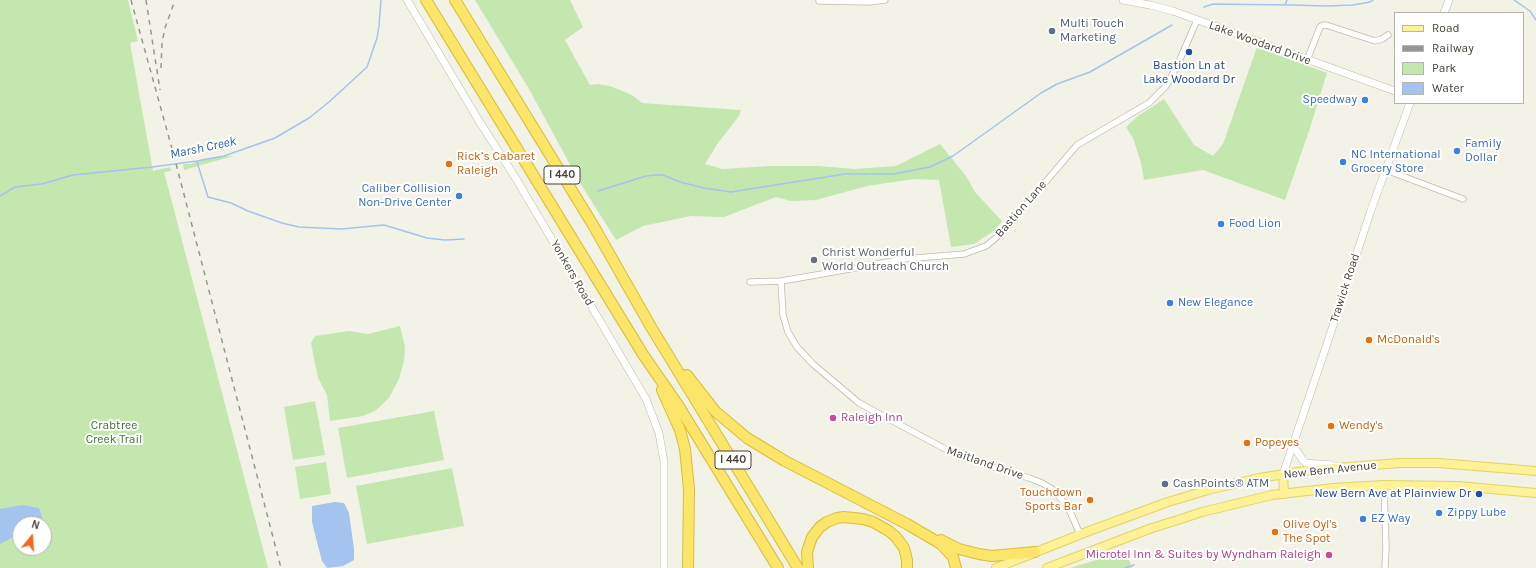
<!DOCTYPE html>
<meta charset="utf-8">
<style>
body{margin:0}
#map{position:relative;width:1536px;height:568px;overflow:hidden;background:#f3f2e7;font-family:Karla,sans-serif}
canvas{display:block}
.legend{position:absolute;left:1394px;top:12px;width:130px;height:92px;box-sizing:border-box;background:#fff;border:1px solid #b5b4af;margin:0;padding:5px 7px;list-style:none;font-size:12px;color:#464336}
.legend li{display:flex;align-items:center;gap:8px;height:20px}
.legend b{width:20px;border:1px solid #b5b4af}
.north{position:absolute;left:12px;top:516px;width:40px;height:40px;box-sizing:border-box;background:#fff;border:1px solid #b5b4af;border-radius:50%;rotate:18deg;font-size:11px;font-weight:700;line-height:16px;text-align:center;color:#464336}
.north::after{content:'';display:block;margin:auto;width:14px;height:18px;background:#f7641b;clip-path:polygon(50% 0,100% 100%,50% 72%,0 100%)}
</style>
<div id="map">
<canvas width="1536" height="568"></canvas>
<ul class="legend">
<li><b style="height:5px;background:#fdf297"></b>Road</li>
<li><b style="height:5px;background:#969696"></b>Railway</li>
<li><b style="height:11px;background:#c4e7b0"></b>Park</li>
<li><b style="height:11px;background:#a4c3ef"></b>Water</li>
</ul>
<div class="north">N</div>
</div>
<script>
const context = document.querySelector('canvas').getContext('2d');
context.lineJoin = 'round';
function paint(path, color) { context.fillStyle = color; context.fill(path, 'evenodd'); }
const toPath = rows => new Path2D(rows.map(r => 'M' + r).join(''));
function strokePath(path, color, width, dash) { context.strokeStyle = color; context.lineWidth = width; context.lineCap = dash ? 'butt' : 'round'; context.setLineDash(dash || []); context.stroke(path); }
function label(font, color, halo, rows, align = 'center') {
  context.font = font + ' Karla,sans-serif'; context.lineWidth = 4; context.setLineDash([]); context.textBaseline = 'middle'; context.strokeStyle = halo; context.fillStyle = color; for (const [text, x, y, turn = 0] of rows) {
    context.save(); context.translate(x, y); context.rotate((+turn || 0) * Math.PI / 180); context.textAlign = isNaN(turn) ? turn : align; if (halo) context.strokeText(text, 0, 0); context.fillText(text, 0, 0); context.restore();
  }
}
paint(toPath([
 [0,0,128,0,138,41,130,43,153,171,170,167,171,171,164,172,268,568,0,568],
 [20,524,44,524,44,548,20,548],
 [475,0,570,0,583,27,565,40,590,85,598,84,610,86,632,95,642,103,741,110,739,116,718,143,705,164,722,169,770,166,818,166,855,169,896,166,940,144,966,176,975,192,1002,221,994,231,974,244,951,247,939,180,914,179,867,186,816,200,791,201,776,197,724,217,691,216,643,226,616,240,580,183,529,89],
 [1257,47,1327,73,1310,128,1285,200,1203,170,1144,180,1141,163,1133,138,1126,127,1138,116,1164,99,1194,145,1213,156,1223,144],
 [219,156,233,156,184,170,183,165,184,164,191,164,199,160],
 [400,326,405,347,404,361,399,379,389,398,375,411,363,416,330,421,327,395,318,378,311,343,315,336,349,331,368,334],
 [315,401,325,455,293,460,284,407],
 [434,411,444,460,347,478,338,428],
 [326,462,331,494,300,499,295,467],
 [452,468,464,526,367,544,356,486],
 [1126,552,1132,568,1070,568,1106,557]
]), '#c4e7b0');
paint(toPath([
 [335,502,344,503,349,513,354,549,354,560,343,566,327,568,322,561,318,546,312,522,312,506],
 [22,505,39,508,42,518,36,524,20,524,20,533,0,544,0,509]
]), '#a4c3ef');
strokePath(toPath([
 [1514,0,1530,11,1536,20],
 [1285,5,1287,0],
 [1204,7,1213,4,1291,5,1328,6,1353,5,1370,2,1373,0],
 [197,162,208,197,231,203,248,211,282,223,299,227,341,229,384,225,427,238,445,240,464,239],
 [598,191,646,176,655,175,663,175,680,182,704,188,731,192,845,174,893,174,930,167,953,156,1041,93,1057,84,1090,72,1172,25],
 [0,196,15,187,42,184,73,175,152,167,197,161,224,156,275,138,309,118,329,102,367,67,377,38,379,26,381,0],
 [1125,568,1134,565]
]), '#a4c3ef', 1.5);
const minor = toPath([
 [819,1,869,2,885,0],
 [1307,60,1320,27,1323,25,1326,25,1375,41,1382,39,1388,35],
 [1386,170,1463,199],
 [781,281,783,315,788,332,797,347,813,364,859,403,949,451,977,462,1029,478,1042,483,1052,489,1068,507,1080,534],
 [750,282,781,281,822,274,904,259,964,254,986,246,1003,232,1077,145,1149,103,1166,86,1177,66,1197,20],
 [1384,485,1386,547,1385,568]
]);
const tertiary = toPath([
 [407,0,479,121,515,177,646,399,659,433,664,462,664,568],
 [1123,0,1150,5,1173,11,1395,91],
 [1444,13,1449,0],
 [1293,445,1302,459,1306,463,1317,464,1327,464,1338,467],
 [1283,474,1325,350,1371,210,1410,103]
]);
const primary = toPath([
 [1283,474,1284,494],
 [996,568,1089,531,1168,502,1208,490,1259,478,1311,470,1399,463,1439,463,1536,471],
 [1047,568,1152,528,1181,519,1202,512,1272,495,1333,488,1384,485,1458,486,1536,493]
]);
const motorway = toPath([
 [426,0,644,356,678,405,778,568],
 [455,0,593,225,651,327,798,568],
 [687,375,715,411,747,438,785,461,907,524,941,544,953,557,956,568],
 [662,390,680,430,685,449,689,489,688,568],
 [941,540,959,549,979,554,992,556,1035,552],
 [808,568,807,552,812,537,820,527,827,522,837,518,844,517,863,519,873,522,889,531,896,537,904,548,907,560,907,568]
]);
strokePath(minor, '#bfbbaa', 7);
strokePath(tertiary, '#bfbbaa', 8);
strokePath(primary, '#e2d466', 10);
strokePath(motorway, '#dbbd39', 12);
strokePath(minor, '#fff', 5.5);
strokePath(tertiary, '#fff', 7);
strokePath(primary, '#fdf297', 8);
strokePath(motorway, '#fce66a', 10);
strokePath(toPath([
 [131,0,174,156,281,568],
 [146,0,160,90],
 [161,68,162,43,165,28,175,0]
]), '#969696', 1.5, [5, 5]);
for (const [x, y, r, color] of [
 [1052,31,4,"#5c6f8a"],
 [1189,52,4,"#1a4fb4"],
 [1365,100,4,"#3f7fe0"],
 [1457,151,4,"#3f7fe0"],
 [1343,162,4,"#3f7fe0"],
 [449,164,4,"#e8710a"],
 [459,196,4,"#3f7fe0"],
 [1221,224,4,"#3f7fe0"],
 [814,260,4,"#6b7280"],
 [1170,303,4,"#3f7fe0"],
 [1369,340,4,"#e8710a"],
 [833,418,4,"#d1479c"],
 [1331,426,4,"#e8710a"],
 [1247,443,4,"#e8710a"],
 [1165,484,4,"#5c6f8a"],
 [1479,494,4,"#1a4fb4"],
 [1090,500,4,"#e8710a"],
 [1439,513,4,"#3f7fe0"],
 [1363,519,4,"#3f7fe0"],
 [1275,532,4,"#e8710a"],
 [1329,555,4,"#d1479c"]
]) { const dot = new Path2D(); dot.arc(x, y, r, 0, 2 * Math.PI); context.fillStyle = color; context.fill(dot); strokePath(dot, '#fff', 1.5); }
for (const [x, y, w] of [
 [562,175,36],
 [733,460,36]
]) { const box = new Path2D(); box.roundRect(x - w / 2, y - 9, w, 18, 3); context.fillStyle = '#fff'; context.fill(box); strokePath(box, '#464336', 1); }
label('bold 11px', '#464336', null, [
 ["I 440",562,175],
 ["I 440",733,460]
]);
label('12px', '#4e5e75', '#fff', [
 ["Multi Touch",1060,24],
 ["Marketing",1060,38],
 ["CashPoints® ATM",1173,484]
], 'left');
label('12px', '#464336', '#fff', [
 ["Lake Woodard Drive",1260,43,20],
 ["Bastion Lane",1021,209,-49],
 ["Yonkers Road",572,273,60],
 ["Trawick Road",1345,288,-72],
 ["Maitland Drive",985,463,19],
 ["New Bern Avenue",1330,470,-6]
]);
label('12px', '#164399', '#fff', [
 ["Bastion Ln at",1189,66],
 ["Lake Woodard Dr",1189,80],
 ["New Bern Ave at Plainview Dr",1471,494,"right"]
]);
label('12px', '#366cbe', '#fff', [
 ["Speedway",1357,100,"right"],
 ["Family",1465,144],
 ["Dollar",1465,158],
 ["NC International",1351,155],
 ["Grocery Store",1351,169],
 ["Caliber Collision",451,189,"right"],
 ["Non-Drive Center",451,203,"right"],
 ["Food Lion",1229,224],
 ["New Elegance",1178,303],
 ["Zippy Lube",1447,513],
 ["EZ Way",1371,519]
], 'left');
label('12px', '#c56008', '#fff', [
 ["Rick’s Cabaret",457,157],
 ["Raleigh",457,171],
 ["McDonald's",1377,340],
 ["Wendy's",1339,426],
 ["Popeyes",1255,443],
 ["Touchdown",1082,493,"right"],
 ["Sports Bar",1082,507,"right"],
 ["Olive Oyl's",1283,525],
 ["The Spot",1283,539]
], 'left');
label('12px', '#5b616d', '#fff', [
 ["Christ Wonderful",822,253],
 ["World Outreach Church",822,267]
], 'left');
label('12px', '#b23c85', '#fff', [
 ["Raleigh Inn",841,418],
 ["Microtel Inn & Suites by Wyndham Raleigh",1321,555,"right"]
], 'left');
label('12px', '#39772a', '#fff', [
 ["Crabtree",114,426],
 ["Creek Trail",114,440]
]);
label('italic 13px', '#3063b1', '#fff', [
 ["Marsh Creek",203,148,-12]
]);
</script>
